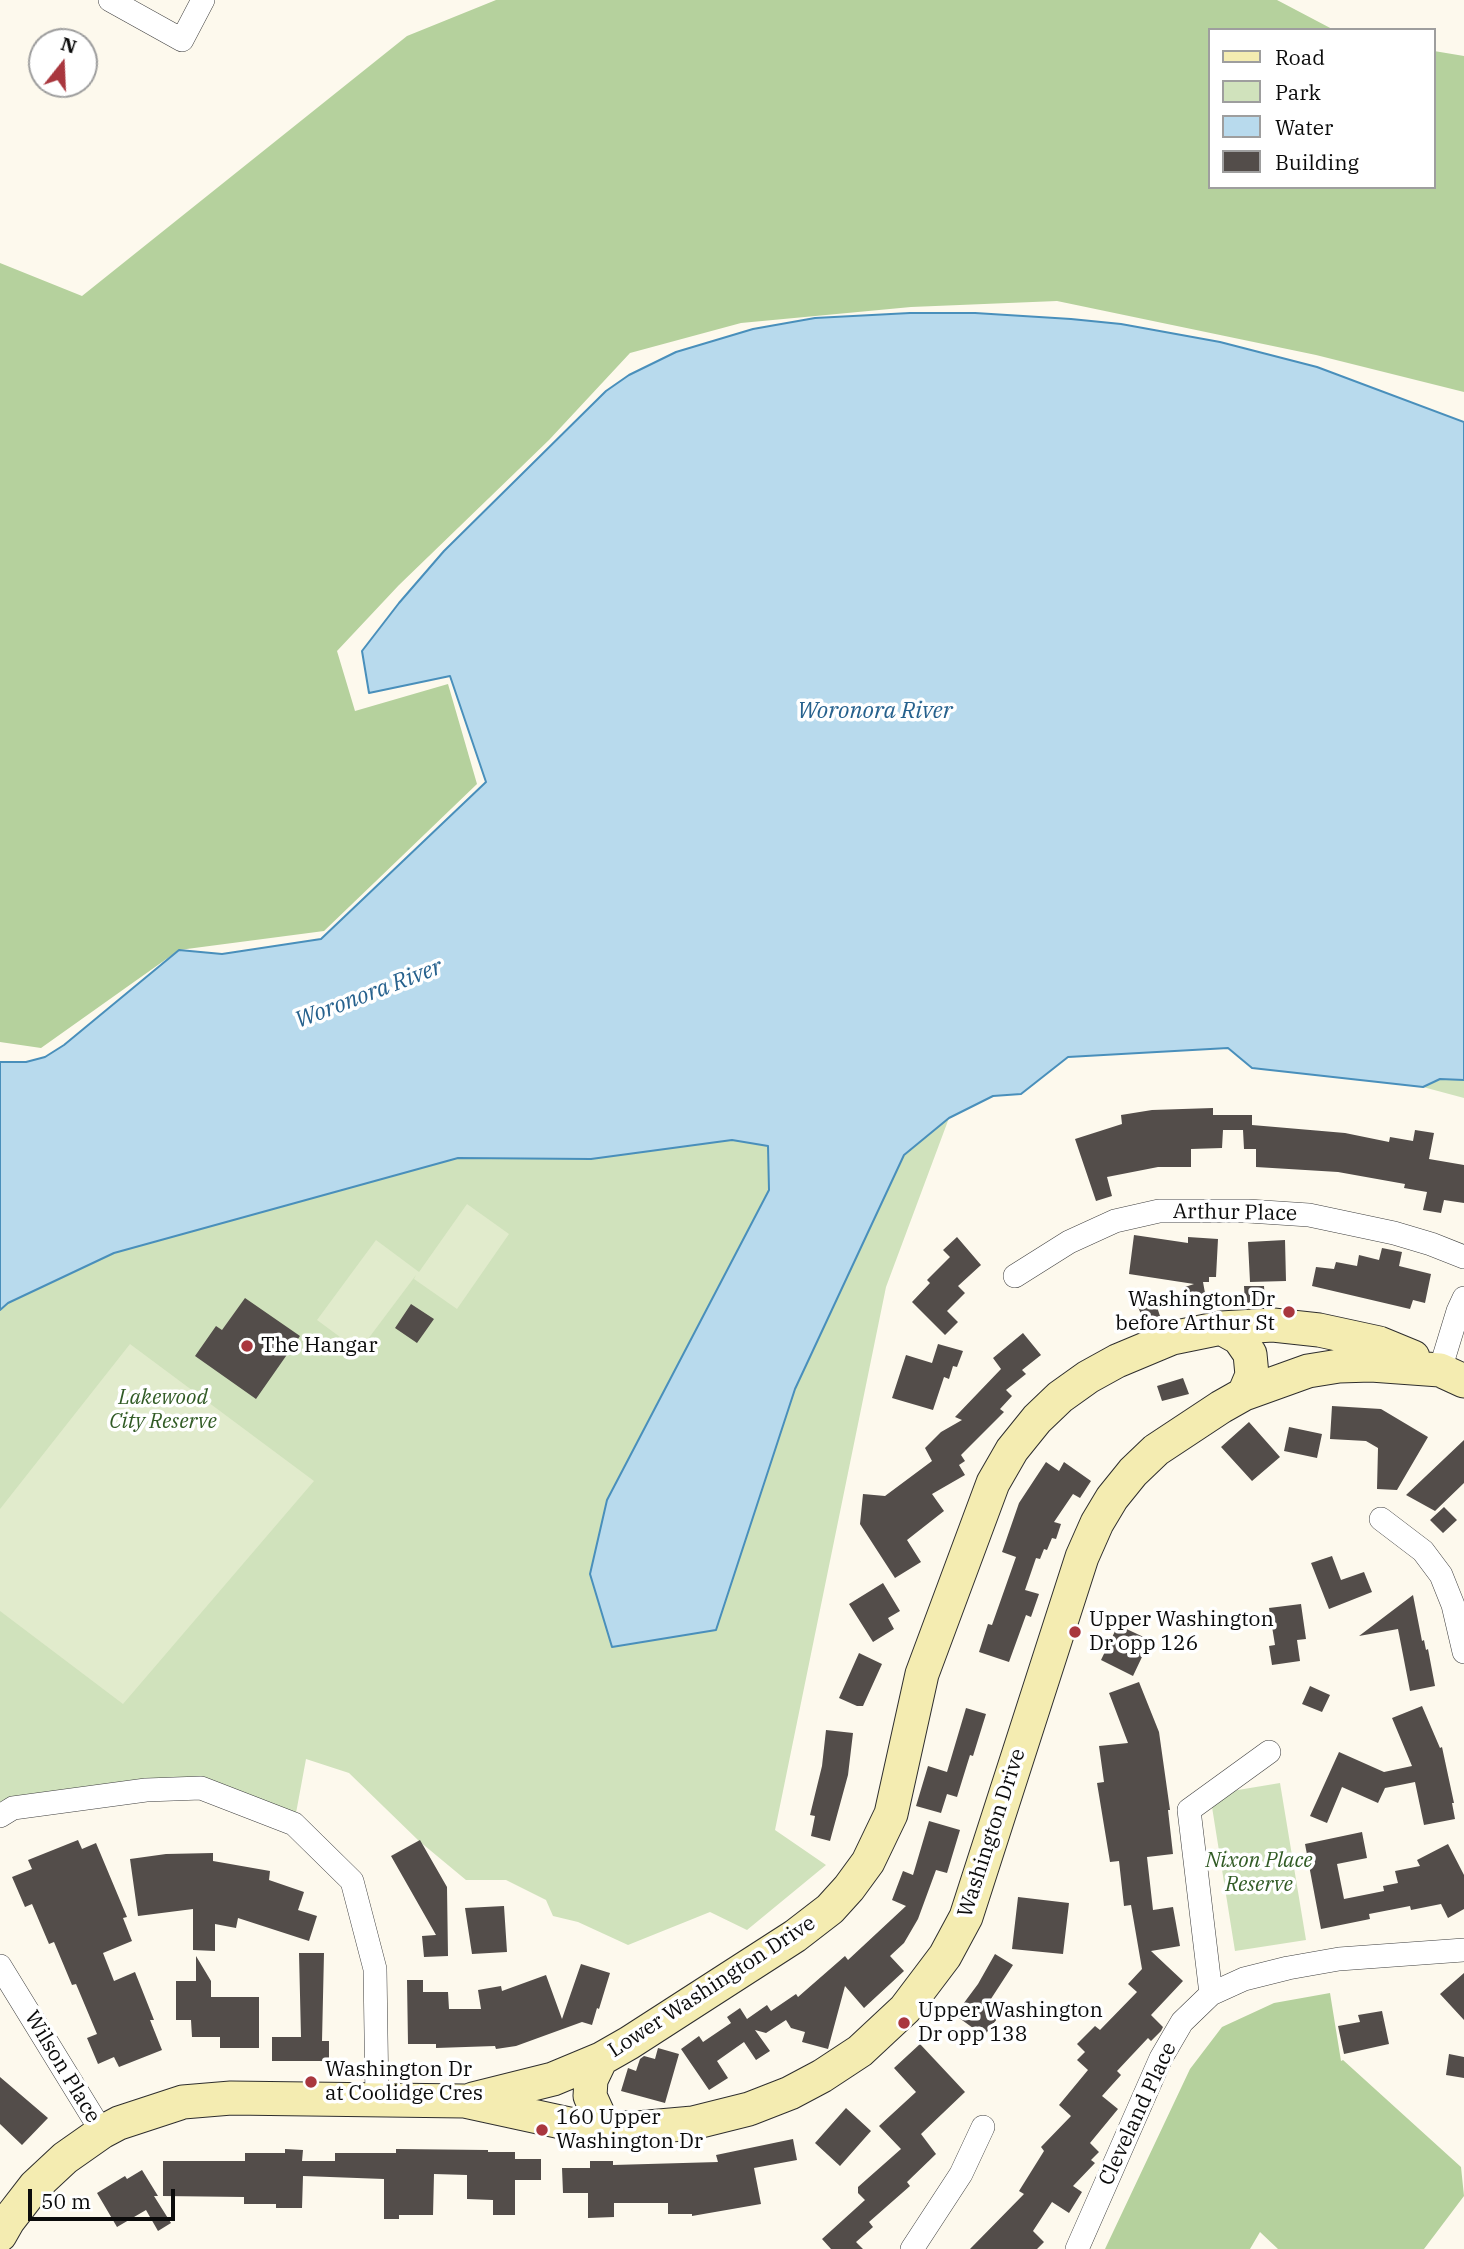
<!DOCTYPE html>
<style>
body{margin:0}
#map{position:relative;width:1464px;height:2249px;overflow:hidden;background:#fdf9ed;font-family:"IBM Plex Serif",serif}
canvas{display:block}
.legend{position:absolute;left:1208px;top:28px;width:228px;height:161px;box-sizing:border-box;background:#fff;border:2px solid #9e9e9e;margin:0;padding:9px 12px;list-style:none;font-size:21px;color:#0c0c0c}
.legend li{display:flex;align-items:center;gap:14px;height:35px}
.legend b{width:35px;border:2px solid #9e9e9e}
.north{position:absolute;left:28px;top:28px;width:70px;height:70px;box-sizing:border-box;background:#fff;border:2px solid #9e9e9e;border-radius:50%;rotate:18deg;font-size:19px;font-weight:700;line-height:28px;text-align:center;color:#0c0c0c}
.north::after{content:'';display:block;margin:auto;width:24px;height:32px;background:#a9373e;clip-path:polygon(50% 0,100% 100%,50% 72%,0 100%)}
.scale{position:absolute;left:28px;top:2189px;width:147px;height:32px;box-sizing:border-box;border:4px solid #0c0c0c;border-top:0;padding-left:9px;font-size:21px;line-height:24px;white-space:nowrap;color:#0c0c0c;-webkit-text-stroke:5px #fff;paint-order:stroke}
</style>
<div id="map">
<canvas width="1464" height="2249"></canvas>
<ul class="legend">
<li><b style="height:9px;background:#f4ecb1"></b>Road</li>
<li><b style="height:19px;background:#d0e2bc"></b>Park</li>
<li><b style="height:19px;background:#b8daed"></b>Water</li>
<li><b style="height:19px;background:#534d4a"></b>Building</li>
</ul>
<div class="north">N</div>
<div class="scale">50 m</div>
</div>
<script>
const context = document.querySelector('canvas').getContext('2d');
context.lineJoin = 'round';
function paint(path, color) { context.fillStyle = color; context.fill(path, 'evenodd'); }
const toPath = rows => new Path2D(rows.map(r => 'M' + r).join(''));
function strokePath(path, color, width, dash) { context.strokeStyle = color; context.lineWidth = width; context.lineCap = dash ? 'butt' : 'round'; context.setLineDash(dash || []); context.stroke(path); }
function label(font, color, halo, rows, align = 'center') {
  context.font = font + ' "IBM Plex Serif",serif'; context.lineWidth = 7; context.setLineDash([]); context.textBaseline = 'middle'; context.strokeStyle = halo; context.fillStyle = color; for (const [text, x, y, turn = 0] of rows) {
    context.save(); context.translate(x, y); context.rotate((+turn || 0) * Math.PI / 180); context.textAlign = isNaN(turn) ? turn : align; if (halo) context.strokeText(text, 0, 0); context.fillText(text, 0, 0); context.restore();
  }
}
paint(toPath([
 [1440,1079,1464,1080,1464,1098,1423,1087],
 [949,1118,886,1287,775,1830,826,1865,747,1930,710,1912,628,1945,578,1922,553,1916,546,1900,506,1880,466,1880,419,1841,349,1773,306,1759,294,1824,201,1788,0,1816,0,1310,8,1303,114,1253,458,1158,591,1159,732,1140,768,1146,769,1190,607,1500,612,1647,716,1630,795,1389,904,1154],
 [1280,1783,1306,1940,1235,1951,1212,1807,1232,1791]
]), '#d0e2bc');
paint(toPath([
 [496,0,1277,0,1334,30,1210,30,1210,187,1434,187,1434,51,1464,56,1464,392,1316,355,1057,301,911,307,741,323,630,353,549,440,399,585,337,651,355,711,448,684,477,784,324,931,179,950,41,1048,0,1042,0,263,82,296,407,36],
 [1330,1993,1341,2061,1343,2060,1461,2167,1464,2196,1424,2249,1278,2249,1260,2232,1250,2249,1105,2249,1190,2069,1222,2027,1274,2003]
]), '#b5d19d');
paint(toPath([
 [467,1204,509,1234,457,1309,414,1279,416,1275,359,1351,317,1320,376,1240,419,1272],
 [130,1344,314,1481,123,1704,0,1611,0,1509]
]), '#e1ebcc');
const water = toPath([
 [910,313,975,313,1071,319,1121,324,1220,342,1317,367,1464,422,1464,1080,1440,1079,1423,1087,1252,1068,1228,1048,1068,1057,1021,1094,993,1096,949,1118,904,1155,795,1389,716,1630,612,1647,590,1574,607,1500,769,1190,768,1146,732,1140,591,1159,458,1158,114,1253,8,1303,0,1310,0,1062,26,1062,45,1057,64,1045,179,950,222,954,321,939,486,782,450,676,369,693,362,651,399,603,444,551,606,391,629,375,676,352,753,329,815,318,910,313]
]);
paint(water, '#b8daed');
strokePath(water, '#498fbb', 2);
paint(toPath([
 [1213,1108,1213,1115,1252,1115,1252,1125,1345,1133,1389,1142,1390,1137,1413,1141,1415,1130,1434,1133,1429,1159,1464,1165,1464,1203,1444,1200,1441,1213,1423,1210,1427,1192,1404,1188,1405,1184,1338,1172,1256,1167,1256,1149,1244,1149,1243,1130,1223,1130,1222,1148,1191,1149,1191,1167,1158,1167,1107,1177,1112,1196,1096,1201,1075,1139,1122,1124,1121,1115,1152,1110],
 [1134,1235,1188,1243,1188,1237,1218,1239,1216,1277,1209,1277,1209,1282,1203,1282,1207,1304,1189,1307,1185,1287,1194,1284,1129,1274],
 [957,1237,981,1265,958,1286,965,1293,947,1311,958,1322,945,1335,912,1302,930,1283,927,1280,950,1257,943,1250],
 [1285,1240,1286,1281,1250,1282,1248,1242],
 [1382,1248,1402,1252,1399,1266,1431,1274,1425,1303,1413,1300,1410,1309,1312,1286,1316,1267,1334,1269,1336,1262,1357,1266,1359,1255,1379,1260],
 [1244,1286,1264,1286,1265,1302,1245,1303],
 [245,1298,300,1336,256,1399,195,1356,216,1326,222,1330],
 [1154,1298,1160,1316,1144,1322,1137,1304],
 [411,1304,434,1319,417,1343,395,1328],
 [1023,1333,1041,1355,1022,1370,1026,1374,1006,1390,1012,1396,1000,1409,1004,1412,961,1455,965,1461,959,1465,965,1475,932,1494,944,1511,907,1540,921,1562,895,1578,860,1524,863,1494,885,1496,932,1461,925,1448,941,1432,962,1420,955,1417,1001,1369,993,1358],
 [938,1344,963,1351,957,1367,953,1366,949,1379,944,1377,933,1410,892,1398,906,1355,932,1363],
 [1183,1378,1189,1394,1162,1401,1157,1386],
 [1332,1406,1381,1409,1428,1437,1397,1490,1377,1489,1378,1448,1366,1441,1330,1439],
 [1249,1422,1280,1457,1252,1481,1221,1447],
 [1289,1427,1322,1434,1317,1458,1284,1451],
 [1464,1440,1464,1483,1435,1511,1406,1495],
 [1046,1462,1059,1471,1064,1462,1091,1481,1080,1498,1073,1494,1054,1522,1061,1524,1056,1539,1052,1538,1047,1550,1044,1549,1040,1559,1036,1558,1025,1590,1039,1594,1031,1617,1026,1615,1009,1662,979,1652,988,1624,992,1625,1016,1557,1002,1552,1019,1503],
 [1444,1507,1457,1520,1443,1533,1430,1520],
 [1332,1556,1341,1580,1364,1572,1372,1592,1329,1609,1311,1563],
 [883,1583,900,1611,888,1618,894,1629,873,1642,849,1604],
 [1413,1595,1422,1641,1424,1640,1426,1650,1428,1649,1435,1686,1410,1691,1398,1629,1359,1636],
 [1301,1604,1306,1639,1297,1640,1300,1661,1272,1665,1269,1646,1275,1645,1269,1608],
 [1118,1625,1150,1640,1133,1676,1101,1660],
 [859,1653,882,1664,863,1706,857,1706,839,1698],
 [1139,1682,1159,1732,1170,1810,1168,1810,1173,1854,1147,1857,1153,1910,1173,1907,1180,1946,1151,1951,1183,1981,1151,2015,1163,2027,1161,2031,1151,2041,1148,2038,1117,2071,1121,2075,1102,2096,1118,2109,1090,2143,1099,2152,1091,2160,1095,2163,1073,2186,1082,2192,1069,2213,1052,2202,1033,2231,1044,2242,1037,2249,970,2249,1024,2194,1019,2191,1044,2151,1041,2147,1071,2116,1059,2105,1088,2070,1077,2060,1085,2052,1077,2044,1095,2026,1100,2030,1137,1992,1128,1984,1142,1969,1131,1905,1124,1906,1119,1861,1110,1862,1097,1783,1104,1782,1099,1746,1128,1743,1109,1693],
 [1310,1686,1330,1695,1322,1712,1302,1704],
 [1422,1706,1440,1748,1442,1747,1454,1803,1452,1803,1455,1819,1424,1825,1415,1782,1385,1788,1378,1803,1342,1787,1327,1823,1310,1816,1339,1752,1384,1772,1412,1766,1392,1718],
 [966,1708,986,1714,973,1756,970,1755,957,1797,947,1794,941,1813,916,1806,928,1766,947,1772],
 [826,1730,853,1733,848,1775,830,1841,811,1836,815,1816,810,1815,822,1766],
 [929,1821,960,1830,947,1873,936,1870,918,1919,904,1943,890,1956,904,1971,864,2008,845,1986,828,2049,802,2042,805,2032,791,2028,786,2020,766,2033,755,2030,770,2051,756,2060,744,2042,717,2061,728,2078,709,2090,681,2049,699,2036,703,2042,731,2023,727,2017,740,2008,747,2019,767,2005,771,2011,796,1994,798,1997,845,1956,848,1960,906,1906,892,1900,903,1871,913,1875],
 [1362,1832,1367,1858,1337,1864,1344,1899,1384,1891,1383,1886,1398,1883,1395,1871,1420,1866,1417,1860,1448,1844,1464,1875,1464,1909,1448,1918,1441,1904,1411,1910,1410,1906,1369,1914,1370,1919,1321,1929,1305,1844],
 [78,1840,82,1849,96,1843,127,1917,123,1918,132,1941,103,1953,114,1981,135,1972,154,2020,150,2020,162,2050,119,2067,114,2057,98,2064,87,2038,97,2034,76,1984,72,1985,54,1942,49,1944,32,1904,25,1907,12,1877,32,1869,28,1860],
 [420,1840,447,1887,448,1956,424,1957,422,1936,436,1935,391,1856],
 [213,1853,213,1861,270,1871,269,1880,304,1892,298,1910,317,1916,309,1941,238,1918,236,1928,215,1924,215,1951,193,1950,193,1909,138,1916,130,1859,166,1854],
 [1018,1897,1069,1903,1063,1954,1012,1949],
 [504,1906,507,1952,472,1954,465,1908],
 [299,1953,324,1953,322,2041,329,2041,329,2061,272,2061,272,2037,301,2037],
 [995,1954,1013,1965,987,2005,1000,2015,984,2036,955,2015,978,1984],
 [196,1956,211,1981,211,1997,259,1997,259,2048,220,2048,220,2037,192,2037,191,2020,176,2020,176,1981,196,1981],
 [581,1964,610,1973,599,2009,597,2008,592,2025,582,2022,516,2046,496,2049,495,2046,436,2048,436,2044,408,2044,407,1980,423,1980,423,1992,448,1992,449,2009,481,2009,478,1990,501,1986,502,1991,546,1975,562,2019],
 [1464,1973,1464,2020,1440,1994],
 [1382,2011,1389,2044,1344,2054,1338,2026,1360,2022,1358,2015],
 [920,2044,965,2092,921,2134,936,2154,907,2182,910,2186,869,2222,873,2227,856,2242,863,2249,831,2249,822,2239,865,2200,858,2193,858,2187,901,2149,879,2126,916,2092,894,2068],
 [658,2048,679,2054,665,2103,621,2091,628,2068,636,2071,640,2059,644,2056,655,2059],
 [1449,2054,1464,2057,1464,2078,1446,2075],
 [0,2077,48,2118,22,2145,0,2124],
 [846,2108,871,2131,840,2166,815,2143],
 [793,2139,797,2160,754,2168,761,2204,692,2216,692,2214,668,2214,668,2203,614,2203,614,2217,588,2218,588,2193,563,2193,562,2168,590,2168,590,2161,613,2161,613,2165,718,2162,716,2155],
 [285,2149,303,2150,302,2161,335,2161,335,2153,396,2153,396,2149,488,2150,488,2152,515,2152,515,2159,541,2159,541,2180,515,2180,515,2215,493,2215,493,2200,467,2199,467,2175,434,2174,433,2215,399,2215,399,2219,384,2219,384,2179,303,2176,302,2208,276,2208,276,2204,244,2204,244,2197,163,2196,163,2161,245,2161,245,2153,285,2153],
 [142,2170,158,2196,154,2196,171,2223,158,2231,146,2210,117,2227,97,2193,125,2176,127,2179]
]), '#534d4a');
const street = toPath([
 [110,0,182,40,203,0],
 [1015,1276,1069,1242,1115,1221,1159,1211,1248,1211,1309,1215,1394,1233,1431,1244,1464,1257],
 [1440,1370,1458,1311,1464,1298],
 [1381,1519,1423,1551,1441,1575,1453,1605,1464,1652],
 [0,1816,13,1808,146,1790,201,1788,294,1824,352,1881,375,1969,377,2099],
 [0,1966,102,2132],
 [1211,1994,1189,1810,1269,1752],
 [912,2249,961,2174,983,2127],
 [1077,2249,1161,2058,1182,2022,1211,1994,1244,1979,1288,1968,1339,1959,1464,1950]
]);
const secondary = toPath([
 [1221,1328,1239,1338,1250,1354,1252,1375,1244,1394],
 [601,2059,591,2080,590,2096,600,2118,611,2129],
 [473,2099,553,2079,601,2059,629,2043,795,1936,830,1909,849,1888,868,1862,891,1814,922,1674,993,1483,1012,1450,1037,1419,1060,1397,1088,1377,1117,1361,1172,1338,1221,1328,1273,1325,1319,1330,1379,1343,1413,1357],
 [0,2235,8,2221,35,2186,65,2158,102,2132,119,2123,183,2102,231,2098,464,2101,579,2126,637,2128,693,2123,749,2109,790,2093,822,2076,860,2051,905,2009,945,1956,966,1917,1082,1557,1097,1523,1112,1498,1133,1472,1156,1450,1221,1407,1244,1394,1308,1371,1339,1366,1371,1365,1440,1370,1464,1381]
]);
strokePath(street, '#3f3f3f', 24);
strokePath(secondary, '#2e2e2e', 35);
strokePath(street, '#fff', 23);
strokePath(secondary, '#f4ecb1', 33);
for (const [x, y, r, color] of [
 [1289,1312,7,"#a9373e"],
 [247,1346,7,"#a9373e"],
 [1075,1632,7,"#a9373e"],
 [904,2023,7,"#a9373e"],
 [311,2082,7,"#a9373e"],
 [542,2130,7,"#a9373e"]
]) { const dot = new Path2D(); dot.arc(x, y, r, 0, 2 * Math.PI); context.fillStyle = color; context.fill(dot); strokePath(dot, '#fff', 2.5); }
label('21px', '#0c0c0c', '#fff', [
 ["Arthur Place",1235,1213,1],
 ["Washington Drive",992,1833,-72],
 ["Lower Washington Drive",712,1987,-33],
 ["Wilson Place",62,2067,59],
 ["Cleveland Place",1138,2114,-65]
]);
label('21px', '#0c0c0c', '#fff', [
 ["Washington Dr",1275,1300,"right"],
 ["before Arthur St",1275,1324,"right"],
 ["The Hangar",261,1346],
 ["Upper Washington",1089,1620],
 ["Dr opp 126",1089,1644],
 ["Upper Washington",918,2011],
 ["Dr opp 138",918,2035],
 ["Washington Dr",325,2070],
 ["at Coolidge Cres",325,2094],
 ["160 Upper",556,2118],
 ["Washington Dr",556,2142]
], 'left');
label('italic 21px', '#315b25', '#fff', [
 ["Lakewood",163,1398],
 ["City Reserve",163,1422],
 ["Nixon Place",1259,1861],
 ["Reserve",1259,1885]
]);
label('italic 23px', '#26618d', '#fff', [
 ["Woronora River",875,711],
 ["Woronora River",369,994,-21]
]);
</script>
